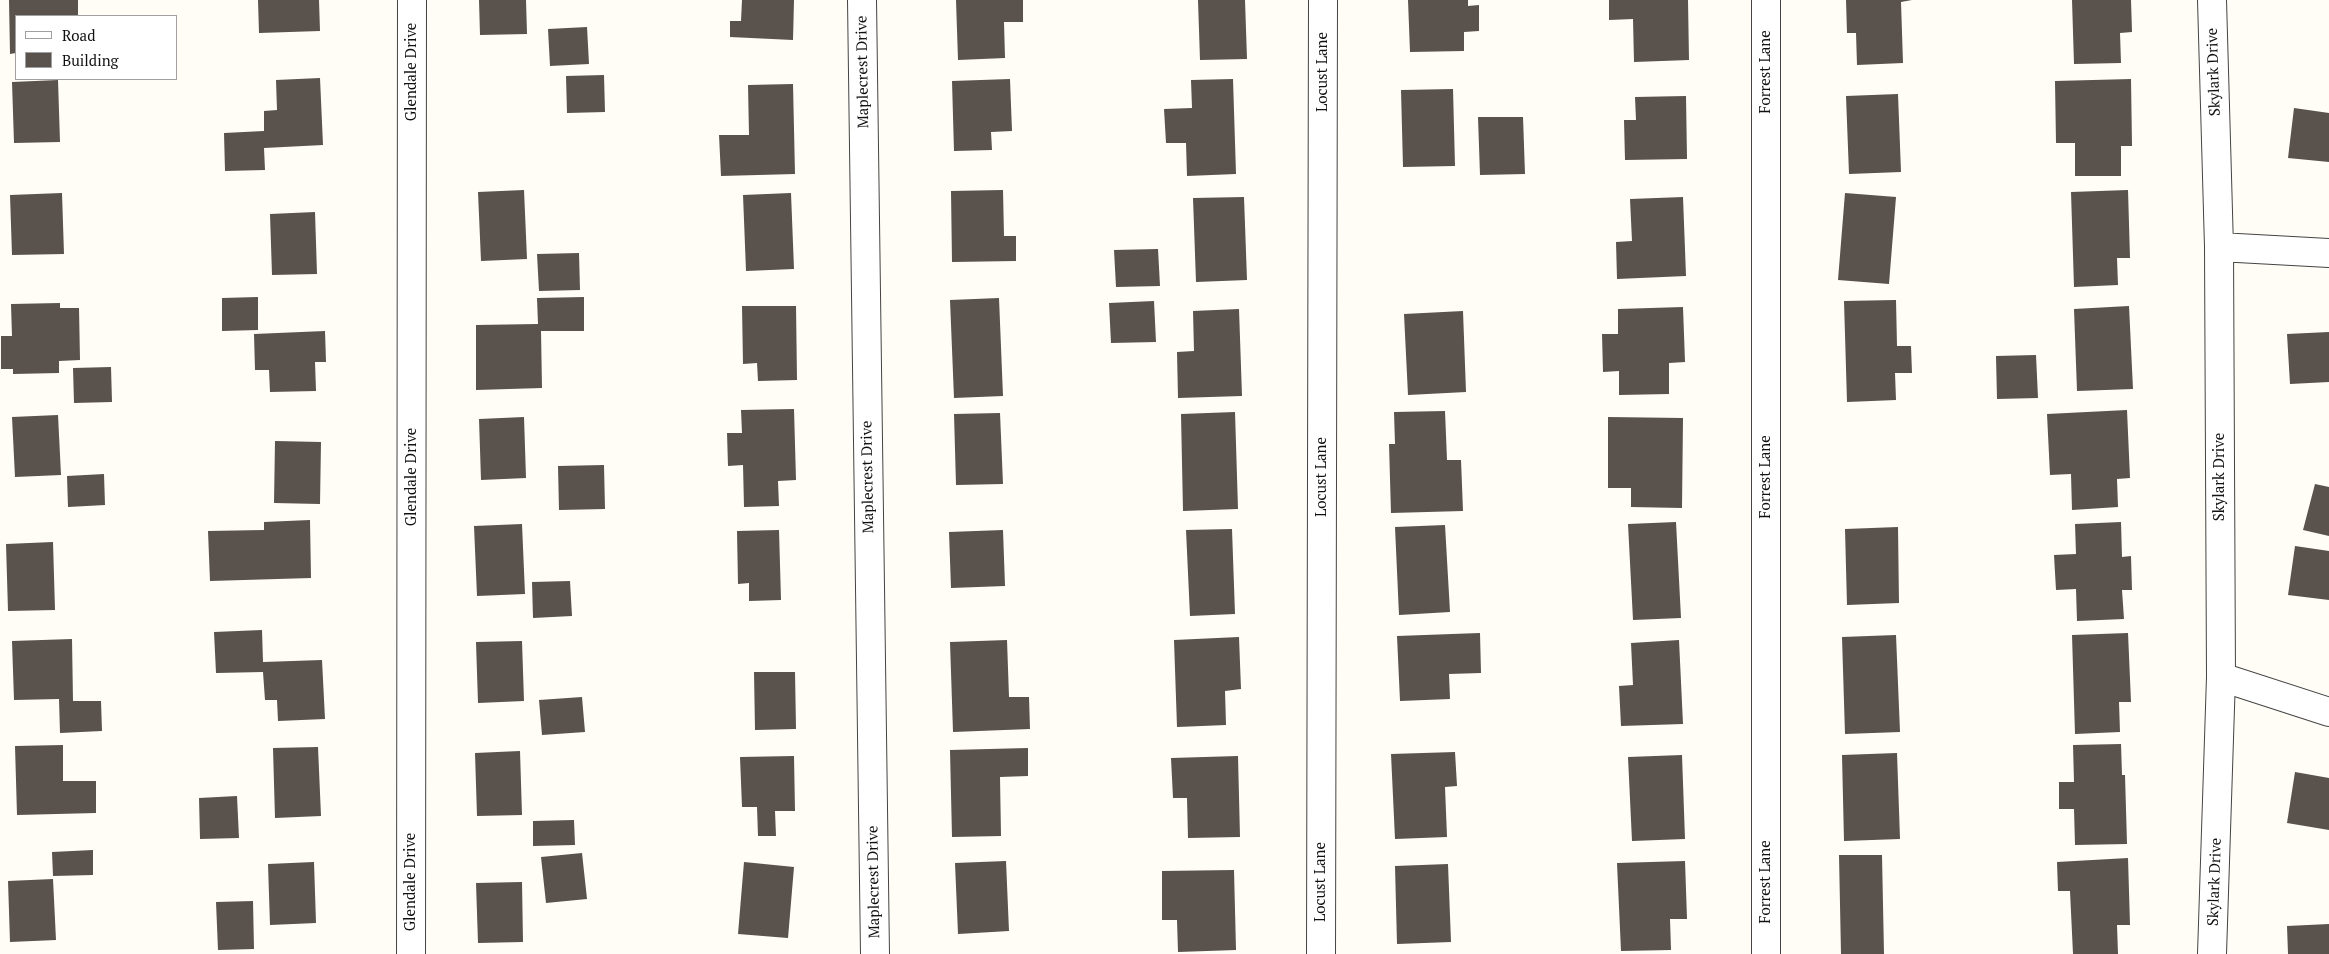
<!DOCTYPE html>
<style>
body{margin:0}
#map{position:relative;width:2329px;height:954px;overflow:hidden;background:#fffdf5;font-family:"PT Serif",serif}
canvas{display:block}
.legend{position:absolute;left:15px;top:15px;width:162px;height:65px;box-sizing:border-box;background:#fff;border:1px solid #a0a0a0;margin:0;padding:6px 9px;list-style:none;font-size:15px;color:#111}
.legend li{display:flex;align-items:center;gap:10px;height:25px}
.legend b{width:25px;border:1px solid #a0a0a0}
</style>
<div id="map">
<canvas width="2329" height="954"></canvas>
<ul class="legend">
<li><b style="height:6px;background:#fff"></b>Road</li>
<li><b style="height:14px;background:#5a524d"></b>Building</li>
</ul>
</div>
<script>
const context = document.querySelector('canvas').getContext('2d');
context.lineJoin = 'round';
function paint(path, color) { context.fillStyle = color; context.fill(path, 'evenodd'); }
const toPath = rows => new Path2D(rows.map(r => 'M' + r).join(''));
function strokePath(path, color, width, dash) { context.strokeStyle = color; context.lineWidth = width; context.lineCap = dash ? 'butt' : 'round'; context.setLineDash(dash || []); context.stroke(path); }
function label(font, color, halo, rows, align = 'center') {
  context.font = font + ' "PT Serif",serif'; context.lineWidth = 5; context.setLineDash([]); context.textBaseline = 'middle'; context.strokeStyle = halo; context.fillStyle = color; for (const [text, x, y, turn = 0] of rows) {
    context.save(); context.translate(x, y); context.rotate((+turn || 0) * Math.PI / 180); context.textAlign = isNaN(turn) ? turn : align; if (halo) context.strokeText(text, 0, 0); context.fillText(text, 0, 0); context.restore();
  }
}
paint(toPath([
 [9,0,78,0,78,16,16,16,16,53,10,54],
 [258,0,319,0,320,31,259,33],
 [479,0,526,0,527,34,480,35],
 [742,0,794,0,793,40,730,37,730,21,741,21],
 [956,0,1023,0,1023,22,1004,22,1005,58,958,60],
 [1198,0,1245,0,1247,59,1200,60],
 [1408,0,1468,0,1468,6,1479,5,1479,31,1464,32,1464,51,1410,52],
 [1609,0,1688,0,1689,60,1634,62,1633,19,1609,20],
 [1846,0,1912,0,1901,2,1903,63,1857,65,1856,33,1847,33],
 [2072,0,2131,0,2132,32,2120,33,2121,63,2074,64],
 [587,27,589,64,550,66,548,29],
 [604,75,605,112,567,113,566,76],
 [320,78,323,145,264,148,265,170,225,171,224,133,264,131,264,111,277,110,276,80],
 [1010,79,1012,131,991,132,992,150,954,151,952,81],
 [1233,79,1236,174,1187,176,1186,143,1166,143,1164,109,1192,108,1191,80],
 [2131,79,2132,146,2121,146,2121,176,2075,176,2075,143,2056,143,2055,81],
 [58,80,60,142,14,143,12,82],
 [793,84,795,174,721,176,719,135,749,135,748,85],
 [1453,89,1455,166,1403,167,1401,90],
 [1898,94,1901,172,1849,174,1846,96],
 [1686,96,1687,159,1625,160,1624,120,1636,120,1635,97],
 [2294,108,2329,113,2329,162,2288,158],
 [1478,117,1523,117,1525,174,1480,175],
 [524,190,527,259,481,261,478,192],
 [1003,190,1004,236,1016,236,1016,261,952,262,951,191],
 [2128,190,2130,258,2117,258,2118,285,2074,287,2071,192],
 [62,193,64,254,12,255,10,195],
 [791,193,794,269,746,271,743,195],
 [1845,193,1896,197,1889,284,1838,280],
 [1244,197,1247,280,1196,282,1193,198],
 [1683,197,1686,276,1617,279,1616,242,1632,241,1630,199],
 [315,212,317,274,272,275,270,214],
 [1158,249,1160,286,1116,287,1114,250],
 [579,253,580,290,539,291,537,254],
 [258,297,258,330,222,331,222,298],
 [584,297,584,331,541,331,542,388,476,390,476,325,538,324,537,298],
 [999,298,1003,396,954,398,950,300],
 [1896,300,1897,346,1911,346,1912,373,1895,373,1896,400,1847,402,1844,301],
 [1154,301,1156,342,1111,343,1109,303],
 [60,303,60,308,79,308,80,360,59,361,59,373,13,374,13,369,1,369,1,336,12,336,11,304],
 [742,306,796,306,797,380,758,381,757,363,743,364],
 [2129,306,2133,389,2077,391,2074,309],
 [1683,307,1685,362,1669,363,1669,394,1619,395,1619,371,1603,372,1602,334,1618,334,1618,309],
 [1239,309,1242,396,1178,398,1177,352,1194,351,1193,311],
 [1463,311,1466,392,1408,395,1404,314],
 [325,331,326,362,315,362,316,391,270,392,269,370,255,370,254,334],
 [2329,332,2329,382,2290,384,2287,334],
 [2036,355,2038,398,1997,399,1996,356],
 [111,367,112,402,74,403,73,368],
 [794,409,796,480,778,481,779,506,744,507,743,465,728,466,727,433,742,433,741,410],
 [2127,410,2130,478,2117,479,2118,507,2072,510,2071,474,2050,475,2047,414],
 [1445,411,1447,460,1461,460,1463,511,1391,513,1389,444,1395,444,1394,412],
 [1235,412,1238,509,1183,511,1181,414],
 [1000,413,1003,484,956,485,954,414],
 [58,415,61,475,15,477,12,417],
 [524,417,526,478,481,480,479,419],
 [1608,417,1683,418,1682,508,1631,507,1631,488,1608,488],
 [275,441,321,442,320,504,274,503],
 [604,465,605,509,559,510,558,466],
 [104,474,105,505,68,507,67,476],
 [2315,484,2329,487,2329,536,2303,530],
 [310,520,311,578,210,581,208,531,264,530,264,522],
 [1676,522,1681,618,1633,620,1628,524],
 [2121,522,2122,557,2131,556,2132,590,2122,590,2124,619,2077,621,2076,589,2056,590,2054,555,2076,554,2075,524],
 [522,524,525,594,477,596,474,526],
 [1445,525,1450,612,1399,615,1395,527],
 [1898,527,1899,603,1847,605,1845,529],
 [1232,529,1235,614,1190,616,1186,530],
 [779,530,781,600,749,601,749,583,738,584,737,531],
 [1003,530,1005,586,951,588,949,532],
 [53,542,55,610,8,611,6,544],
 [2295,546,2329,551,2329,600,2288,595],
 [570,581,572,616,533,618,532,582],
 [262,630,263,662,322,660,325,719,278,721,277,700,265,700,263,672,216,673,214,632],
 [1480,633,1481,673,1449,674,1450,699,1400,701,1397,636],
 [2128,633,2131,702,2119,702,2120,732,2075,734,2072,635],
 [1896,635,1900,732,1845,734,1842,637],
 [1239,637,1241,689,1225,691,1226,725,1177,727,1174,640],
 [72,639,73,701,101,701,102,731,60,733,59,699,14,700,12,641],
 [1007,640,1009,697,1029,697,1030,729,953,732,950,642],
 [1679,640,1683,724,1621,726,1619,686,1633,685,1631,643],
 [522,641,524,701,478,703,476,642],
 [754,672,795,672,796,729,755,730],
 [582,697,585,732,542,735,539,700],
 [2121,744,2122,775,2125,775,2127,844,2075,845,2074,809,2059,809,2059,782,2074,782,2073,745],
 [63,745,63,781,96,781,96,813,17,815,15,746],
 [318,747,321,816,275,818,273,748],
 [1028,748,1028,776,1000,777,1001,836,952,837,950,750],
 [520,751,522,815,477,816,475,753],
 [1455,752,1457,786,1445,787,1447,837,1395,839,1391,754],
 [1897,753,1900,839,1844,841,1842,755],
 [1682,755,1685,839,1632,841,1628,757],
 [794,756,795,811,775,811,776,836,758,836,757,807,742,807,740,757],
 [1238,756,1240,837,1188,838,1187,798,1173,798,1171,758],
 [2295,772,2329,778,2329,830,2287,823],
 [237,796,239,838,200,839,199,798],
 [574,820,575,845,533,846,533,821],
 [93,850,93,875,53,876,52,852],
 [582,853,587,899,546,903,541,857],
 [1839,855,1882,855,1884,954,1841,954],
 [2128,858,2130,925,2117,925,2118,954,2073,954,2070,891,2058,891,2057,862],
 [1006,861,1009,931,958,934,955,863],
 [1685,861,1687,919,1670,919,1671,950,1621,951,1617,863],
 [314,862,316,923,270,925,268,864],
 [744,862,794,867,788,938,738,934],
 [1448,864,1451,942,1397,944,1395,866],
 [1234,870,1236,950,1178,952,1177,920,1162,920,1162,871],
 [53,879,56,940,10,942,8,881],
 [522,882,523,942,478,943,476,883],
 [253,901,254,949,218,950,216,902],
 [2329,924,2329,954,2288,954,2287,926]
]), '#5a524d');
const minor = toPath([
 [862,0,875,954],
 [2212,0,2219,247,2221,677,2212,954],
 [2219,247,2329,253],
 [2221,677,2329,712],
 [411,954,412,0],
 [1321,954,1323,0],
 [1766,954,1766,0]
]);
strokePath(minor, '#444', 30);
strokePath(minor, '#fff', 28);
label('15px', '#111', '#fff', [
 ["Glendale Drive",412,72,-90],
 ["Maplecrest Drive",863,72,-91],
 ["Locust Lane",1323,72,-90],
 ["Forrest Lane",1766,72,-90],
 ["Skylark Drive",2214,72,-92],
 ["Glendale Drive",412,477,-90],
 ["Maplecrest Drive",868,477,-91],
 ["Locust Lane",1322,477,-90],
 ["Forrest Lane",1766,477,-90],
 ["Skylark Drive",2220,477,-90],
 ["Glendale Drive",411,882,-90],
 ["Maplecrest Drive",874,882,-91],
 ["Locust Lane",1321,882,-90],
 ["Forrest Lane",1766,882,-90],
 ["Skylark Drive",2215,882,-88]
]);
</script>
